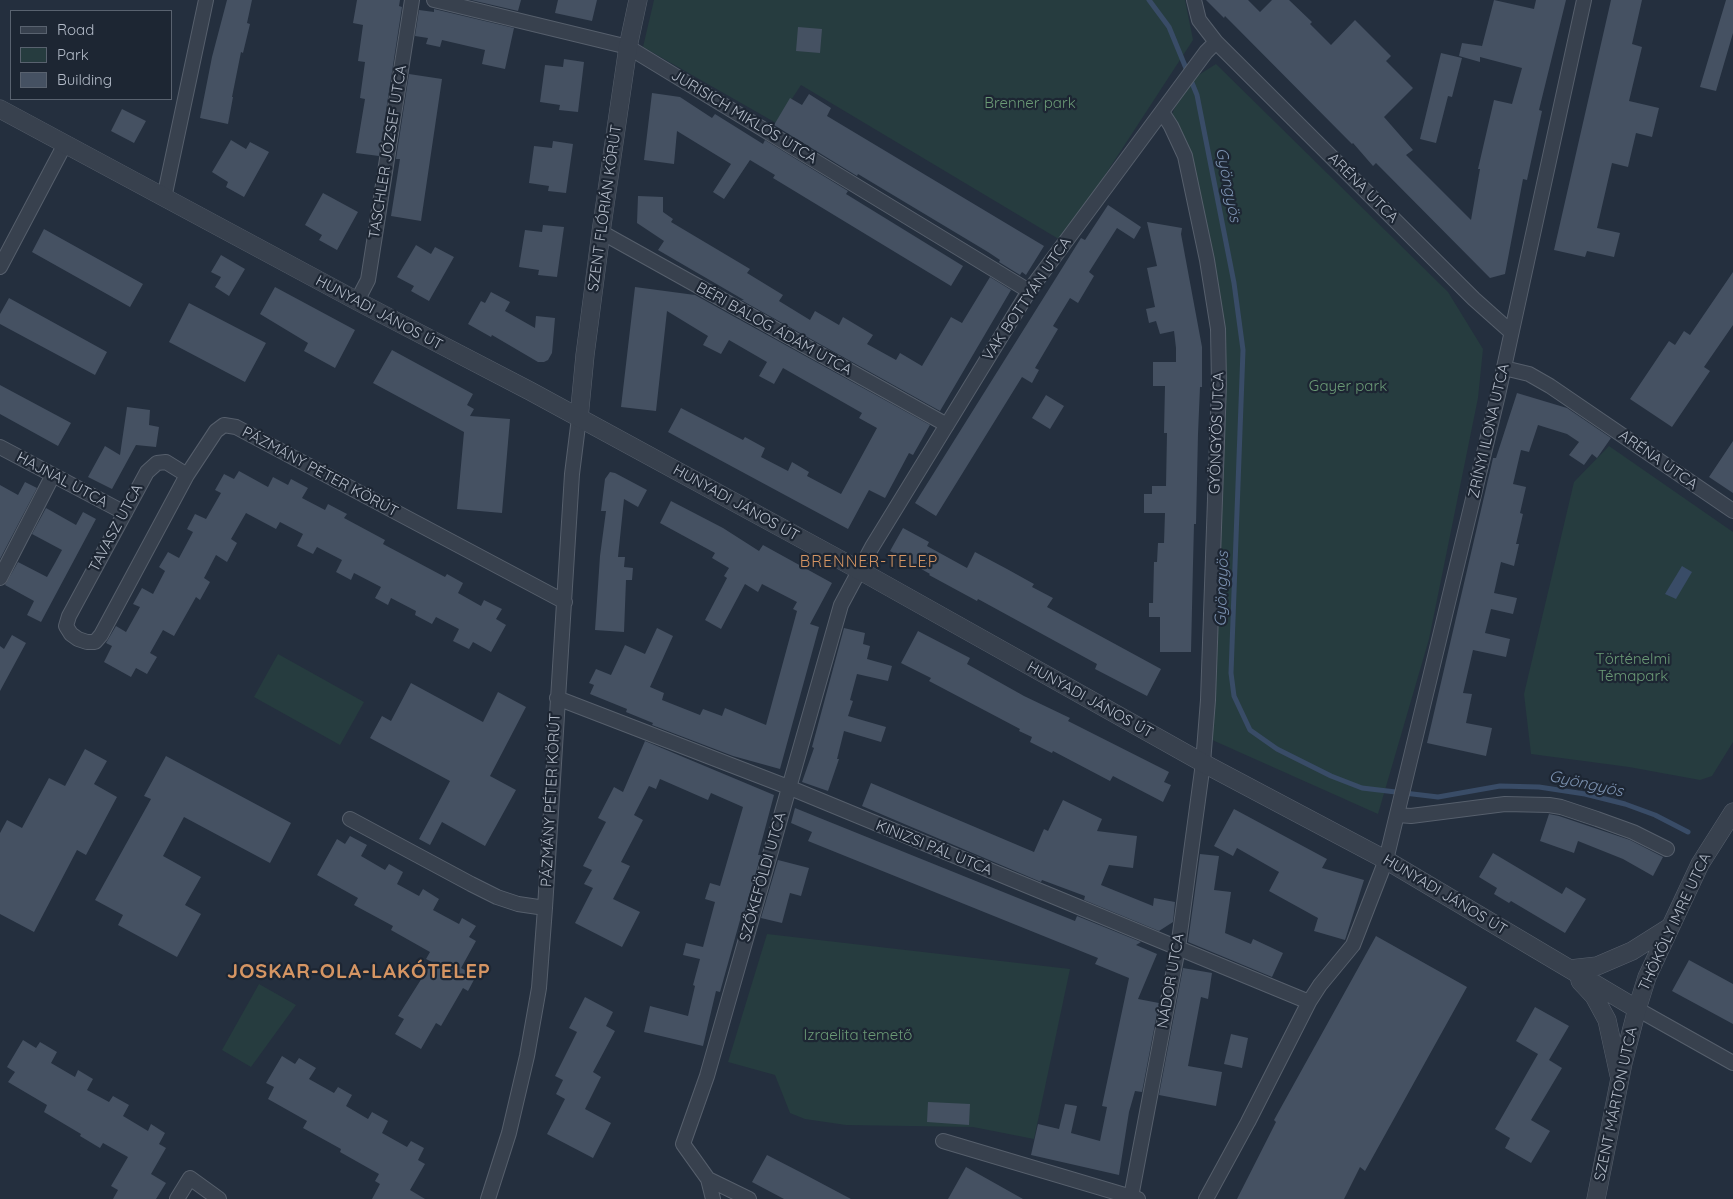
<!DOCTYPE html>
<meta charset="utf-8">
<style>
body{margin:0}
#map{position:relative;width:1733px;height:1199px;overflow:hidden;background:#242f3e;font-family:Quicksand,sans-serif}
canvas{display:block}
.legend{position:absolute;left:10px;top:10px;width:162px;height:90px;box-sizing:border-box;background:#1d2633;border:1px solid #59626f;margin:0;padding:6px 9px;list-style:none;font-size:15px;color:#b4bcc9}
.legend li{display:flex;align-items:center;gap:10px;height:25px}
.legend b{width:25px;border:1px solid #59626f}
</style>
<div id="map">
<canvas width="1733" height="1199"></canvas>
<ul class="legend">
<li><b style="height:6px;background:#38414e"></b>Road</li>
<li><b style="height:14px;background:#263c3f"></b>Park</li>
<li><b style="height:14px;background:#455162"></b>Building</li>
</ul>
</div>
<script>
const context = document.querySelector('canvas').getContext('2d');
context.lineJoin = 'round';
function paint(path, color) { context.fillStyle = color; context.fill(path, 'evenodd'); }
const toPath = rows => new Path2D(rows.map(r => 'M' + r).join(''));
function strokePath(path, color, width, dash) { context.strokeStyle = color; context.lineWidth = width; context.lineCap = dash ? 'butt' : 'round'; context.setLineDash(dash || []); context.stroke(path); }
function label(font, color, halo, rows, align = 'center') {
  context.font = font + ' Quicksand,sans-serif'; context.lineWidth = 4.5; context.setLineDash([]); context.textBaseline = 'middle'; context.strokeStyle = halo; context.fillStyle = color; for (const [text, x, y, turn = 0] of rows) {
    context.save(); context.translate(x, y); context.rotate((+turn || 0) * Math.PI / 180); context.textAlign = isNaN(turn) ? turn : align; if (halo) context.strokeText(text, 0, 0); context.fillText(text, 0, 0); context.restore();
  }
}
paint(toPath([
 [654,0,1185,0,1193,40,1062,241,801,85,776,123,643,47],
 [1216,64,1448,292,1483,349,1478,398,1429,639,1378,814,1210,739,1218,398,1207,259,1168,123,1186,83],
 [1609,446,1733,532,1733,742,1712,776,1700,780,1629,767,1531,754,1524,694,1574,482],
 [278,654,364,702,340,745,254,697],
 [767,934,1070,969,1034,1139,973,1127,846,1125,805,1119,790,1113,775,1075,728,1062],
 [259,984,296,1005,251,1067,222,1050]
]), '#263c3f');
paint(toPath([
 [1682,566,1692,572,1676,599,1665,594]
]), '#394c67');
strokePath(toPath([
 [1149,0,1169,27,1197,95,1234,283,1243,350,1231,673,1234,696,1250,730,1277,749,1331,776,1362,788,1438,797,1500,786,1539,787,1585,794,1625,804,1655,815,1688,832]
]), '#394c67', 5);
paint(toPath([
 [227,0,252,0,247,23,250,24,243,53,241,52,232,97,233,97,228,124,200,118,212,57],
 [357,0,400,0,399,6,402,7,379,156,356,153,365,99,360,98,365,62,358,61,363,25,353,23],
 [471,0,521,0,518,11],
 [558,0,597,0,592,21,555,13],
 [1206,0,1248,0,1260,12,1272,0,1289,0,1312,22,1310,24,1331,45,1355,20,1391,56,1386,61,1413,88,1384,117,1413,150,1406,155,1471,220,1480,169,1478,169,1494,100,1512,104,1522,68,1480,57,1480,62,1459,56,1462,43,1482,46,1481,50,1494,0,1534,9,1536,0,1566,0,1539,110,1542,111,1527,180,1523,179,1505,274,1490,278,1376,163,1373,166,1353,143,1352,144,1225,16,1224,18],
 [1611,0,1642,0,1632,44,1642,47,1629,101,1659,108,1652,137,1636,133,1628,167,1612,163,1597,228,1620,233,1614,257,1587,251,1585,257,1554,250],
 [1726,0,1733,0,1733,33,1716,91,1700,87],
 [434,9,514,28,505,69,482,64,485,50,442,40,440,47,426,44,428,38,415,36,419,10,434,12],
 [798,27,822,29,820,53,796,51],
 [1441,53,1462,58,1452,97,1448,96,1436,143,1420,139],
 [564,59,584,62,578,112,559,110,560,105,540,102,545,65,563,67],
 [409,74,442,79,421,221,391,216,400,159,396,159],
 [652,93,680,97,712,118,715,114,763,144,765,140,848,191,846,194,963,266,951,286,773,178,775,175,750,160,724,199,713,192,731,164,677,131,674,164,644,160],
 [809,94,831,108,827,116,1044,246,1026,275,1022,272,1020,275,999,262,1000,260,988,252,858,174,857,176,774,125,790,98,802,105],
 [122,109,146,121,134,143,111,131],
 [231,140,246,149,250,142,269,152,244,197,226,187,228,182,212,172],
 [553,141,573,144,566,193,548,191,549,186,529,183,534,146,552,148],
 [323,193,358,212,337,250,319,240,322,235,305,225],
 [638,196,663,197,663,212,673,219,671,222,750,269,747,273,783,295,779,301,810,320,815,311,839,325,843,317,873,335,867,344,896,360,900,353,922,366,951,317,962,323,990,277,1011,290,940,411,741,300,744,300,658,250,664,241,637,223],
 [1108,205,1141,227,1134,239,1117,228,1089,272,1094,276,1078,303,1070,298,1053,326,1058,329,1035,368,1039,370,1032,383,1022,377,936,516,915,503,1081,238,1085,240],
 [1147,222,1182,228,1181,234,1202,347,1202,387,1200,387,1198,434,1196,524,1194,524,1193,564,1191,652,1160,652,1160,617,1149,617,1149,603,1153,603,1154,562,1157,562,1158,543,1164,543,1165,513,1144,513,1144,494,1152,494,1152,486,1166,486,1167,433,1164,433,1165,386,1153,386,1153,362,1176,362,1176,348,1174,331,1160,334,1156,321,1149,323,1146,309,1155,307,1147,268,1157,266],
 [543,225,564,227,557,277,538,275,539,270,519,267,525,230,542,232],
 [44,229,143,284,130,307,32,252],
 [416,245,431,254,435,247,454,257,429,301,411,291,414,286,397,277],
 [221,255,245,269,229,296,215,287,221,277,211,272],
 [1733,272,1733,325,1704,367,1710,371,1672,427,1630,399,1669,341,1675,345,1684,331,1690,335],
 [275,287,355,330,335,368,304,351,308,343,260,314],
 [635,287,695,295,930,425,913,455,909,453,885,498,869,490,848,529,668,432,681,408,743,440,745,437,765,448,761,457,788,471,792,462,809,472,807,476,841,494,877,428,859,418,862,413,783,368,774,384,759,376,767,362,729,340,721,354,703,345,708,336,667,311,656,411,621,407],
 [491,292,510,302,505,311,535,328,536,316,555,318,552,353,548,360,544,362,538,362,492,335,491,337,468,324,481,301,485,303],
 [9,298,107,352,95,375,0,324,0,314],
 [189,303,266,343,245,382,169,342],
 [392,350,473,394,467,405,474,409,470,416,510,419,502,513,457,509,464,432,373,383],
 [0,385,71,423,58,446,0,414],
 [1517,393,1567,408,1611,438,1597,458,1592,454,1584,465,1569,455,1579,442,1567,434,1538,425,1529,452,1521,450,1513,484,1526,487,1520,513,1523,514,1516,544,1519,544,1514,566,1501,562,1494,593,1517,598,1513,614,1491,609,1485,633,1510,639,1506,657,1473,650,1463,693,1472,694,1466,723,1492,728,1486,756,1427,743,1493,458,1496,458],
 [1046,395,1064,406,1050,429,1032,418],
 [127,407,150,410,149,425,159,427,156,447,136,445,112,489,88,477,105,446,120,455],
 [1733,441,1733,493,1709,477],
 [239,471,268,487,273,477,288,485,291,479,308,488,302,498,325,510,328,504,347,514,344,518,385,540,383,544,445,577,447,574,463,583,458,593,481,606,484,600,502,609,496,619,506,625,491,652,473,642,469,649,453,641,459,629,436,617,432,624,415,615,416,611,391,598,388,605,375,598,381,587,354,573,351,580,336,572,342,560,317,547,313,554,297,546,303,534,280,522,276,529,246,513,231,539,237,543,227,562,216,555,204,578,210,582,200,600,196,597,174,636,163,630,150,653,157,657,147,674,136,668,131,677,104,662,112,646,106,643,116,626,126,632,140,607,133,604,142,588,153,594,165,571,159,567,168,552,179,558,193,532,187,529,195,514,206,519,221,493,215,490,224,474,234,479],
 [610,472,615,473,647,490,638,507,624,499,618,557,625,557,624,567,633,568,632,580,626,580,624,632,595,630,600,556,606,511,601,511,605,479],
 [25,482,37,488,0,559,0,485,18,495],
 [671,501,723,528,759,551,763,545,832,583,810,624,819,627,780,769,733,756,652,725,653,723,626,712,627,709,590,694,594,685,589,683,596,669,611,675,625,645,645,654,657,628,673,636,650,687,664,693,662,700,700,715,703,709,722,716,725,708,766,725,797,611,793,609,797,602,762,584,758,592,745,584,721,629,705,620,727,578,724,576,729,568,712,558,715,553,660,523],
 [46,508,76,525,83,512,96,519,41,622,27,615,34,601,5,585,18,562,47,577,55,563,62,550,32,534],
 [903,528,929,542,927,546,967,568,975,552,1007,569,1034,584,1032,587,1053,598,1047,607,1161,669,1147,696,1095,669,1097,664,978,599,977,601,929,575,930,574,890,551],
 [844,628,865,633,863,644,870,646,867,659,892,666,888,681,857,674,850,700,853,701,848,716,886,727,881,742,844,731,837,759,839,759,828,791,802,782,814,748,812,747],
 [918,631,970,658,967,664,1024,696,1070,718,1068,721,1169,772,1164,782,1171,785,1163,802,1113,776,1110,781,1053,751,1052,753,1030,742,1032,737,1019,731,1020,729,929,681,931,678,901,663],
 [12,635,26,643,0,691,0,646,4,649],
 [411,683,483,722,498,692,526,707,490,776,516,790,485,846,442,822,430,845,419,839,450,781,370,738,382,716,391,721],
 [645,741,774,795,758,855,761,855,744,913,742,913,720,992,716,991,703,1046,644,1032,650,1006,688,1016,695,986,693,985,700,959,683,955,686,943,703,947,715,902,705,899,710,883,720,886,743,807,711,793,708,800,660,779,656,789,649,786,634,815,643,820,621,862,630,866,613,899,640,912,622,947,575,923,593,888,584,884,592,870,583,866,606,822,598,818,614,787,623,792],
 [85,749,107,761,94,784,117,797,86,855,77,850,34,932,0,914,0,833,7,820,22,828,49,778,65,786],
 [166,756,291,823,270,863,184,817,163,856,201,877,185,905,201,914,177,957,118,925,123,915,95,900,151,799,144,796],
 [871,783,1034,852,1044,829,1048,831,1063,800,1102,819,1097,831,1137,836,1133,868,1109,865,1101,885,1153,906,1154,898,1175,902,1173,922,1159,931,1084,900,1085,896,1042,880,1041,882,862,806],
 [795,808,1075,921,1077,916,1141,942,1136,945,1157,954,1138,999,1159,1003,1142,1092,1135,1091,1129,1112,1119,1175,1031,1155,1038,1124,1059,1129,1065,1104,1077,1106,1071,1133,1100,1141,1107,1107,1102,1106,1129,978,1095,964,1098,958,808,841,812,832,791,823],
 [1234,809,1327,859,1322,868,1364,880,1345,940,1314,931,1318,918,1269,891,1279,872,1237,848,1233,856,1214,846],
 [1549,814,1559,816,1630,840,1663,857,1653,876,1623,859,1578,841,1574,853,1540,841],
 [350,836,367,845,361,856,385,870,389,864,403,872,397,884,419,896,423,889,439,899,433,910,459,924,462,918,476,926,469,937,476,941,461,968,476,976,468,991,463,988,441,1026,436,1023,421,1049,395,1034,404,1019,398,1016,432,962,426,959,430,952,391,930,393,926,354,905,358,898,317,875,337,839,345,844],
 [1493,853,1562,894,1566,887,1586,899,1565,933,1511,901,1509,903,1494,894,1497,888,1479,877],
 [1200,854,1219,856,1214,890,1231,892,1225,933,1251,944,1253,939,1283,953,1272,977,1188,942],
 [778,860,809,868,801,896,790,893,782,923,761,918],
 [1376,936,1467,987,1365,1171,1360,1167,1344,1199,1237,1199,1276,1122,1274,1120],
 [1689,960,1733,984,1733,1024,1672,991],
 [1183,968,1212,973,1208,999,1201,997,1188,1066,1222,1072,1216,1106,1159,1095],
 [585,997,613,1012,606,1026,615,1031,593,1072,601,1077,585,1109,611,1123,593,1158,547,1134,565,1099,556,1094,563,1080,555,1076,577,1032,569,1028],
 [1535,1007,1569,1026,1549,1060,1562,1068,1531,1120,1550,1131,1531,1163,1505,1148,1510,1138,1495,1129,1538,1054,1516,1041],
 [1231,1034,1248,1038,1242,1068,1224,1064],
 [23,1040,36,1048,40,1042,57,1052,51,1063,75,1077,78,1070,93,1079,87,1090,109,1102,113,1096,129,1105,123,1116,148,1131,151,1124,165,1133,159,1144,166,1148,151,1174,166,1183,156,1199,113,1199,118,1190,111,1186,128,1157,103,1143,100,1148,80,1136,81,1134,44,1112,47,1105,8,1082,15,1072,7,1067],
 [282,1056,295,1064,299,1058,316,1068,309,1079,334,1093,338,1087,352,1095,346,1106,368,1119,372,1112,388,1121,382,1133,407,1147,411,1141,424,1148,418,1160,425,1164,410,1190,425,1199,372,1199,380,1184,375,1181,379,1174,340,1152,341,1149,303,1128,307,1121,268,1099,274,1087,266,1083],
 [928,1102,970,1104,969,1125,927,1122],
 [767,1155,802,1173,851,1199,784,1199,752,1182],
 [966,1167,1023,1199,948,1199]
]), '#455162');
const minor = toPath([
 [434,0,628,47,1029,291],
 [1194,0,1199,20,1216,42,1474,299,1511,332],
 [164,198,206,0],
 [601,232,947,425],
 [0,267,65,144],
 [357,301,368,280,412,0],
 [1504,368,1529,374,1550,386,1733,511],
 [0,447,125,513],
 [187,475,166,462,157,463,147,472,69,616,66,626,71,634,78,639,87,642,95,642,101,635,187,475,216,431,224,425,236,427,565,602],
 [0,578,53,475],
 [557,698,788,787,1309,1002],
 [1398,815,1411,816,1505,804,1549,805,1561,807,1597,819,1633,832,1667,849],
 [350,819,471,884,497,897,518,904,545,908],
 [1637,1009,1733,1063],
 [943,1141,1138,1199],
 [708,1179,749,1199],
 [1131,1197,1178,948,1203,763,1208,700,1219,384,1218,329,1207,260,1185,156,1171,126,1162,112],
 [177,1199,190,1178,219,1199],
 [488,1199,509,1133,527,1056,539,988,545,908,572,474,579,418],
 [713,1199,708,1179,683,1144,707,1076,841,605,872,547,1029,291,1206,52,1216,42],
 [1206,1199,1248,1122,1309,1002,1320,985,1353,945,1386,860,1498,395,1584,0]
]);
const tertiary = toPath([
 [0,109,357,301,530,391,859,570,1203,763,1386,860,1637,1009],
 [579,418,585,355,601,232,628,47,638,0],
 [1570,969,1597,966,1632,951,1670,927],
 [1580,981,1594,996,1607,1020,1619,1075],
 [1596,1199,1623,1063,1637,1009,1647,977,1700,864,1733,812]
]);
strokePath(minor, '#565f6c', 16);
strokePath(tertiary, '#565f6c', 19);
strokePath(minor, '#38414e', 14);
strokePath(tertiary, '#38414e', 18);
label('15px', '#6b9a76', '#1d2633', [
 ["Brenner park",1030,103],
 ["Gayer park",1348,386],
 ["Történelmi",1633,659],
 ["Témapark",1633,676],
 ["Izraelita temető",858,1035]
]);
label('15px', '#b4bcc9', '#1d2633', [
 ["JURISICH MIKLÓS UTCA",744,117,31],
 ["TASCHLER JÓZSEF UTCA",388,152,-81],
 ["ARÉNA UTCA",1363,188,45],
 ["SZENT FLÓRIÁN KÖRÚT",605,208,-82],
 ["VAK BOTTYÁN UTCA",1027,299,-56],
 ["HUNYADI JÁNOS ÚT",379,313,28],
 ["BÉRI BALOG ÁDÁM UTCA",774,329,29],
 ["ZRÍNYI ILONA UTCA",1489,431,-77],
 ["GYÖNGYÖS UTCA",1217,433,-88],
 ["ARÉNA UTCA",1658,460,35],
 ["PÁZMÁNY PÉTER KÖRÚT",320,472,28],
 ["HAJNAL UTCA",62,480,28],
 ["HUNYADI JÁNOS ÚT",736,503,29],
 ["TAVASZ UTCA",116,528,-62],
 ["HUNYADI JÁNOS ÚT",1090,700,29],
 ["PÁZMÁNY PÉTER KÖRÚT",551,800,-87],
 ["KINIZSI PÁL UTCA",934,848,22],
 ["SZŐKEFÖLDI UTCA",763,877,-74],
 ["HUNYADI JÁNOS ÚT",1445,895,31],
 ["THÖKÖLY IMRE UTCA",1675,922,-65],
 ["NÁDOR UTCA",1171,981,-80],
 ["SZENT MÁRTON UTCA",1616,1104,-78]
]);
label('italic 16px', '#7c92b1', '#1d2633', [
 ["Gyöngyös",1228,185,79],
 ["Gyöngyös",1222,589,-88],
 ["Gyöngyös",1586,784,12]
]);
context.letterSpacing = '1px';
label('16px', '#d59563', '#1d2633', [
 ["BRENNER-TELEP",869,562]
]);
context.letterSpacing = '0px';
context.letterSpacing = '1px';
label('bold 20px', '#d59563', '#1d2633', [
 ["JOSKAR-OLA-LAKÓTELEP",359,972]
]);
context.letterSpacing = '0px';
</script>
